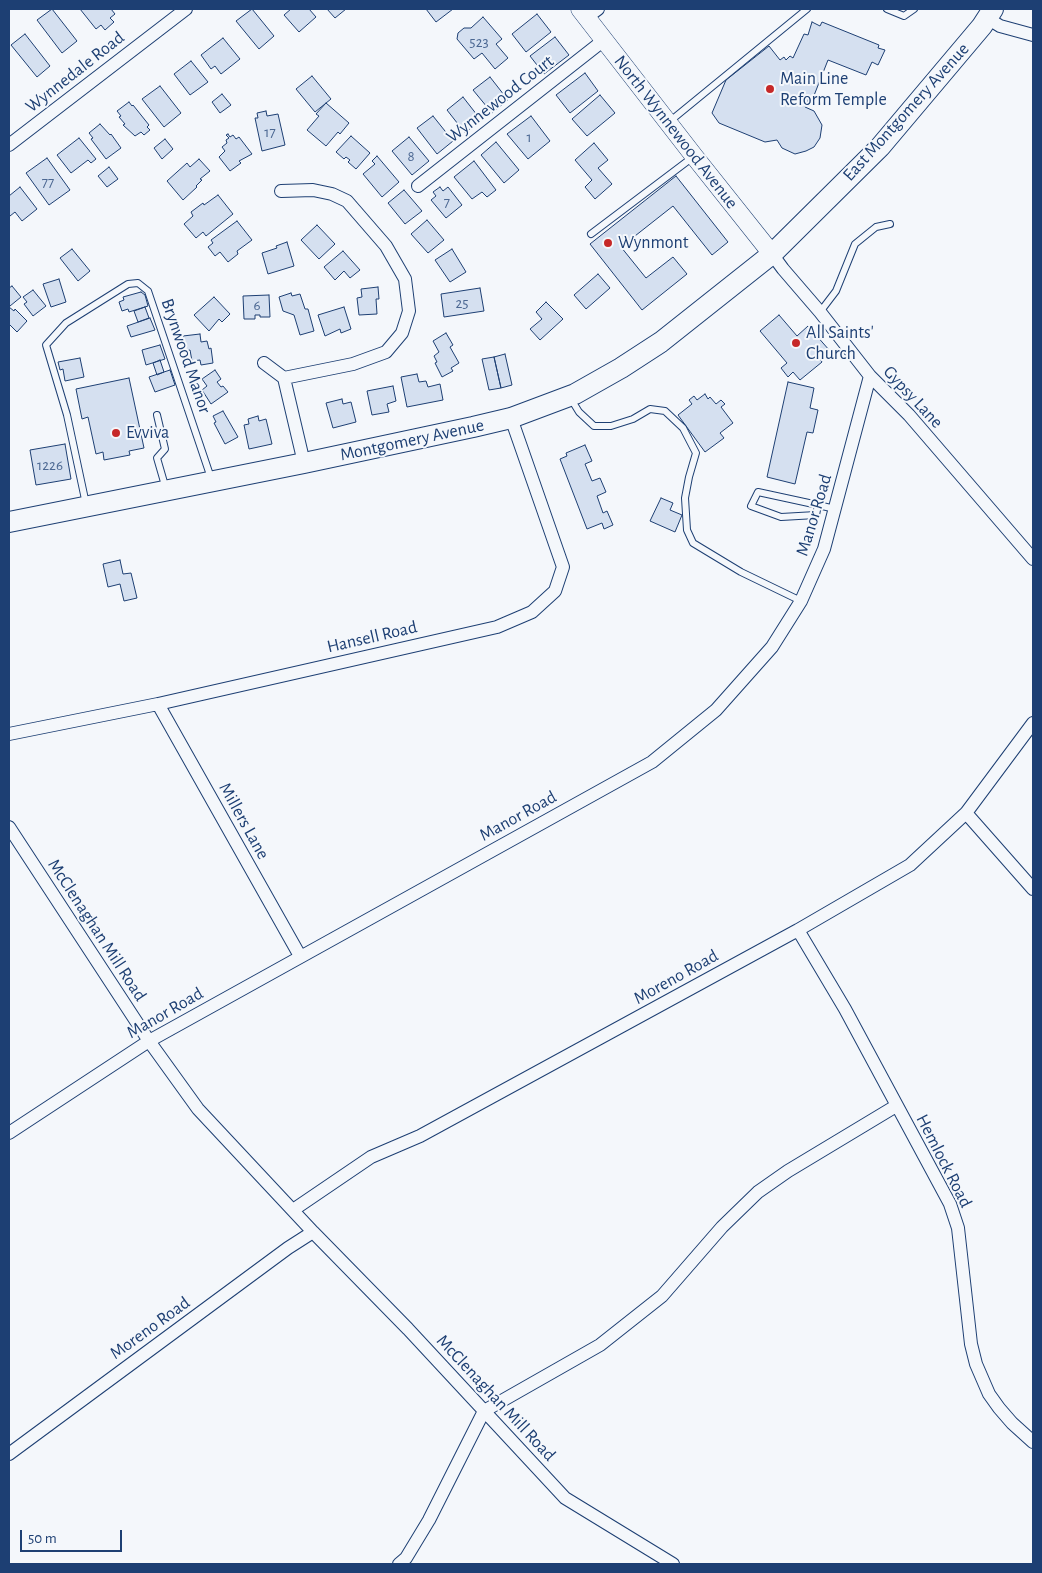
<!DOCTYPE html>
<style>
body{margin:0}
#map{position:relative;width:1042px;height:1573px;overflow:hidden;background:#f4f7fb;font-family:"Alegreya Sans",sans-serif}
canvas{display:block}
.frame{position:absolute;inset:0;border:10px solid #1d3f73;pointer-events:none}
.scale{position:absolute;left:20px;top:1530px;width:102px;height:22px;box-sizing:border-box;border:2px solid #1d3f73;border-top:0;padding-left:6px;font-size:15px;line-height:18px;white-space:nowrap;color:#1d3f73;-webkit-text-stroke:4px #f4f7fb;paint-order:stroke}
</style>
<div id="map">
<canvas width="1042" height="1573"></canvas>
<div class="frame"></div>
<div class="scale">50 m</div>
</div>
<script>
const context = document.querySelector('canvas').getContext('2d');
context.lineJoin = 'round';
function paint(path, color) { context.fillStyle = color; context.fill(path, 'evenodd'); }
const toPath = rows => new Path2D(rows.map(r => 'M' + r).join(''));
function strokePath(path, color, width, dash) { context.strokeStyle = color; context.lineWidth = width; context.lineCap = dash ? 'butt' : 'round'; context.setLineDash(dash || []); context.stroke(path); }
function label(font, color, halo, rows, align = 'center') {
  context.font = font + ' "Alegreya Sans",sans-serif'; context.lineWidth = 4; context.setLineDash([]); context.textBaseline = 'middle'; context.strokeStyle = halo; context.fillStyle = color; for (const [text, x, y, turn = 0] of rows) {
    context.save(); context.translate(x, y); context.rotate((+turn || 0) * Math.PI / 180); context.textAlign = isNaN(turn) ? turn : align; if (halo) context.strokeText(text, 0, 0); context.fillText(text, 0, 0); context.restore();
  }
}
const building = toPath([
 [52,9,77,41,62,53,37,20,52,9],
 [80,9,111,9,115,14,110,18,114,22,105,30,101,25,96,29,80,9],
 [252,9,274,36,259,49,236,21,252,9],
 [291,9,309,9,316,17,299,32,284,15,291,9],
 [327,9,346,9,335,18,327,9],
 [426,9,453,9,436,22,426,9],
 [537,14,551,32,526,52,512,34,537,14],
 [483,17,502,39,496,44,508,58,495,69,482,53,474,59,457,39,458,33,464,28,471,28,483,17],
 [812,22,820,26,822,22,879,45,878,48,885,50,878,65,872,62,866,75,828,60,813,98,809,97,805,107,814,111,822,125,820,138,814,147,806,151,795,154,782,148,777,140,765,142,719,123,712,113,726,80,769,46,780,60,784,57,786,60,790,56,793,58,804,34,808,35,812,22],
 [25,34,50,66,37,77,11,45,25,34],
 [555,37,569,55,544,74,530,56,555,37],
 [223,38,240,59,221,74,215,66,211,69,201,55,223,38],
 [191,61,208,82,190,95,174,74,191,61],
 [585,73,598,91,570,113,556,95,585,73],
 [312,76,331,99,315,112,296,89,312,76],
 [490,77,508,100,492,113,473,90,490,77],
 [160,86,181,113,164,127,142,99,160,86],
 [222,94,231,105,220,113,212,102,222,94],
 [600,95,615,113,587,136,572,119,600,95],
 [463,97,481,120,465,133,447,110,463,97],
 [129,102,132,106,133,105,149,125,147,127,150,130,144,135,141,132,135,136,123,125,125,124,119,117,121,116,117,111,129,102],
 [326,103,349,123,340,134,338,132,326,146,307,130,319,116,316,114,326,103],
 [266,111,267,116,278,114,285,145,262,151,255,118,258,118,257,113,266,111],
 [433,116,453,141,437,154,417,128,433,116],
 [531,116,550,141,528,159,507,134,531,116],
 [100,124,110,135,111,134,121,148,106,159,91,139,93,138,89,133,100,124],
 [228,134,230,137,233,135,236,139,239,137,252,154,239,161,241,163,230,171,219,157,225,151,222,147,227,143,226,140,229,138,226,135,228,134],
 [351,136,370,153,356,169,348,162,350,160,346,157,344,159,336,152,351,136],
 [409,137,429,161,412,175,392,151,409,137],
 [79,138,96,159,91,163,88,160,71,173,57,155,79,138],
 [165,139,173,149,162,159,154,148,165,139],
 [496,142,519,170,504,183,481,155,496,142],
 [594,143,608,160,598,168,612,184,595,199,585,187,592,180,575,160,594,143],
 [377,156,399,182,382,197,363,174,375,164,372,161,377,156],
 [47,158,70,190,49,205,26,173,47,158],
 [199,159,210,171,200,179,202,180,196,186,197,187,183,200,167,181,187,163,190,167,199,159],
 [474,161,496,190,487,197,482,192,472,199,454,177,474,161],
 [109,167,118,179,107,187,98,176,109,167],
 [676,176,728,242,712,255,673,206,621,247,646,278,673,257,687,274,642,310,590,244,676,176],
 [20,187,37,209,22,221,15,212,10,216,9,214,9,196,20,187],
 [440,187,443,191,448,187,462,205,446,218,431,200,436,196,433,192,440,187],
 [404,190,422,211,405,224,388,203,404,190],
 [218,195,233,214,206,236,203,232,196,238,184,224,193,216,191,212,203,203,204,205,218,195],
 [427,220,444,240,428,253,411,234,427,220],
 [237,221,252,240,237,251,238,254,228,262,220,252,215,256,208,247,213,243,211,240,237,221],
 [317,225,335,244,319,259,301,240,317,225],
 [287,242,294,266,268,274,262,253,277,248,276,246,287,242],
 [72,249,90,271,78,281,60,258,72,249],
 [452,249,466,272,450,282,435,260,452,249],
 [343,251,360,270,350,278,344,271,335,280,324,267,343,251],
 [598,274,610,288,586,309,574,295,598,274],
 [59,279,66,302,51,307,43,284,59,279],
 [12,286,21,297,10,306,9,304,9,288,12,286],
 [378,287,379,299,376,299,377,314,359,315,357,298,362,297,361,289,378,287],
 [480,288,484,311,444,317,441,294,480,288],
 [33,290,46,306,33,316,24,304,27,302,23,297,33,290],
 [141,292,145,295,148,306,129,312,128,309,122,311,119,302,124,300,123,297,141,292],
 [291,293,292,296,300,294,305,309,308,309,314,331,300,335,294,315,283,311,279,297,291,293],
 [269,295,270,317,260,317,260,315,255,315,255,319,244,319,243,296,269,295],
 [214,297,230,314,222,322,219,319,209,331,194,315,214,297],
 [546,302,563,319,540,340,530,329,542,319,536,312,546,302],
 [9,307,14,311,15,309,27,321,17,332,9,324,9,307],
 [145,307,149,318,138,322,134,311,145,307],
 [344,307,351,329,341,333,340,329,325,336,318,315,344,307],
 [779,315,797,336,808,326,830,351,820,359,822,362,800,380,793,372,788,377,781,368,787,363,760,331,779,315],
 [150,318,155,330,131,337,127,326,150,318],
 [446,333,453,345,450,347,459,363,451,368,453,371,442,377,435,363,437,362,434,356,439,352,433,341,446,333],
 [200,334,201,342,207,341,209,349,211,348,213,363,201,365,200,360,192,361,190,350,185,351,183,336,200,334],
 [160,345,165,359,146,365,142,350,160,345],
 [505,354,512,385,501,388,494,357,505,354],
 [494,357,501,388,489,390,482,359,494,357],
 [80,358,84,377,65,381,63,369,60,370,58,362,80,358],
 [160,360,164,372,157,375,153,363,160,360],
 [170,370,175,385,155,392,149,377,170,370],
 [215,370,221,379,217,382,221,387,223,386,228,392,211,404,202,390,207,386,202,379,215,370],
 [417,374,419,382,426,381,428,387,440,384,443,400,407,407,401,377,417,374],
 [129,378,144,448,129,451,130,455,104,460,103,452,96,454,88,417,82,419,76,389,129,378],
 [788,382,814,388,810,408,818,410,813,433,807,432,795,484,767,477,788,382],
 [393,386,396,401,387,404,389,412,372,415,367,391,393,386],
 [705,394,708,399,710,397,716,404,721,400,725,404,721,407,733,423,720,433,724,438,705,452,678,415,692,404,689,400,694,396,697,400,705,394],
 [342,399,343,404,351,402,356,422,333,428,326,403,342,399],
 [223,411,238,437,225,444,214,423,216,422,213,416,223,411],
 [258,416,259,421,266,419,272,444,249,449,244,425,249,424,248,419,258,416],
 [65,444,71,479,36,485,30,450,65,444],
 [585,445,592,461,585,464,592,481,600,478,606,492,597,496,603,513,607,511,613,525,604,529,602,523,587,529,560,459,567,456,566,453,585,445],
 [661,498,673,503,670,510,682,515,675,532,650,521,661,498],
 [120,560,123,574,131,573,137,598,124,601,120,584,108,587,103,564,120,560]
]);
paint(building, '#d5e0f0');
strokePath(building, '#1d3f73', 1);
const lane = toPath([
 [887,9,904,16,914,9],
 [669,122,807,9],
 [591,234,693,157],
 [820,312,836,291,855,244,876,227,890,224],
 [571,399,579,412,594,426,611,426,633,419,650,409,665,411,683,428,696,453,689,477,685,498,687,530,693,543,741,572,801,601],
 [157,415,165,449,157,458,166,489],
 [86,504,67,415,46,345,66,323,128,284,138,283,148,291,211,478],
 [818,505,816,515,781,517,751,506,758,492,818,505,835,509]
]);
const street = toPath([
 [587,17,598,9],
 [987,18,1000,26,1033,35],
 [9,145,186,9],
 [418,186,604,40],
 [281,191,313,190,332,194,347,201,386,246,405,279,409,311,402,333,386,352,353,364,284,378,304,463],
 [772,254,783,269,820,312,870,376,909,415,1033,559],
 [264,363,284,378],
 [158,704,300,956],
 [9,734,158,704,497,627,532,612,555,591,563,567,511,418],
 [966,813,1033,889],
 [9,827,149,1041,198,1109,313,1232,408,1329,565,1498,673,1564],
 [798,930,845,1009,950,1204,958,1228,971,1344,976,1364,989,1394,999,1408,1012,1423,1033,1442],
 [9,1133,149,1041,652,762,716,710,772,647,801,601,824,549,870,376],
 [293,1210,371,1157,420,1136,798,930,910,865,966,813,1033,723],
 [9,1454,288,1248,313,1232],
 [399,1564,406,1558,429,1520,484,1411,600,1345,662,1296,722,1227,758,1192,788,1171,896,1106]
]);
const secondary = toPath([
 [580,9,694,156,772,254]
]);
const primary = toPath([
 [9,522,304,463,473,427,511,418,575,394,621,368,661,342,772,254,880,147,982,26,993,9]
]);
strokePath(lane, '#1d3f73', 8);
strokePath(street, '#1d3f73', 14);
strokePath(secondary, '#1d3f73', 19);
strokePath(primary, '#1d3f73', 22);
strokePath(lane, '#f4f7fb', 6);
strokePath(street, '#f4f7fb', 12);
strokePath(secondary, '#f4f7fb', 18);
strokePath(primary, '#f4f7fb', 20);
for (const [x, y, r, color] of [
 [770,89,5,"#c62828"],
 [608,243,5,"#c62828"],
 [796,343,5,"#c62828"],
 [116,433,5,"#c62828"]
]) { const dot = new Path2D(); dot.arc(x, y, r, 0, 2 * Math.PI); context.fillStyle = color; context.fill(dot); strokePath(dot, '#f4f7fb', 2); }
label('15px', '#4b6792', null, [
 ["523",479,42],
 ["17",270,132],
 ["1",529,137],
 ["8",411,156],
 ["77",48,182],
 ["7",447,202],
 ["25",462,303],
 ["6",257,305],
 ["1226",50,465]
]);
label('18px', '#1d3f73', '#f4f7fb', [
 ["Wynnedale Road",75,72,-38],
 ["Wynnewood Court",500,99,-38],
 ["East Montgomery Avenue",906,112,-48],
 ["North Wynnewood Avenue",676,132,52],
 ["Brynwood Manor",186,356,71],
 ["Gypsy Lane",913,397,47],
 ["Montgomery Avenue",412,440,-12],
 ["Manor Road",814,515,-73],
 ["Hansell Road",372,637,-13],
 ["Manor Road",518,816,-29],
 ["Millers Lane",244,821,61],
 ["McClenaghan Mill Road",97,930,57],
 ["Moreno Road",676,977,-29],
 ["Manor Road",165,1013,-30],
 ["Hemlock Road",944,1161,63],
 ["Moreno Road",150,1328,-36],
 ["McClenaghan Mill Road",496,1398,47]
]);
label('18px', '#1d3f73', '#f4f7fb', [
 ["Main Line",780,79],
 ["Reform Temple",780,100],
 ["Wynmont",618,243],
 ["All Saints'",806,333],
 ["Church",806,354],
 ["Evviva",126,433]
], 'left');
</script>
